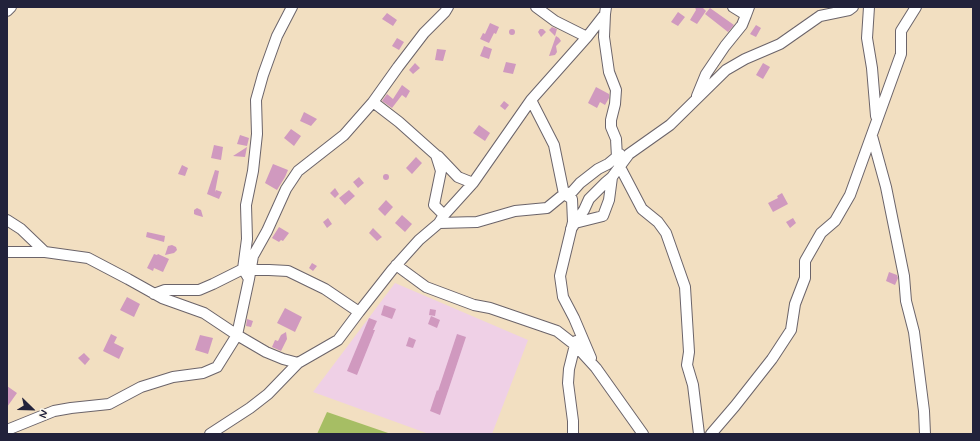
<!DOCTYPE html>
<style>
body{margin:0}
#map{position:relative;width:980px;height:441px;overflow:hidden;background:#f2dfc1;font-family:Mynerve,sans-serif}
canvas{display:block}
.frame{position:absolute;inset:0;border:8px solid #22223b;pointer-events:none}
.north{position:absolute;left:12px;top:389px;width:40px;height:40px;-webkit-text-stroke:3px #fbf7ec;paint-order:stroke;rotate:113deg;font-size:11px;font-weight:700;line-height:16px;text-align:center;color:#22223b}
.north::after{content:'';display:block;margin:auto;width:14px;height:18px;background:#22223b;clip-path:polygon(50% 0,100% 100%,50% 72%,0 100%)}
</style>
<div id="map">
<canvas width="980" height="441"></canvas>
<div class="frame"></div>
<div class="north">N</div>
</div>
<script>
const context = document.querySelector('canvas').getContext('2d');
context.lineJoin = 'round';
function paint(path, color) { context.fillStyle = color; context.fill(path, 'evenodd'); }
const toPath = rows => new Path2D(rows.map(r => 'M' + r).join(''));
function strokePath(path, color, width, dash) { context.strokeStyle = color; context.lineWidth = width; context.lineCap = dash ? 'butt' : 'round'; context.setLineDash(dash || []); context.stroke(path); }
paint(toPath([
 [395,283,528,340,492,434,429,434,313,392]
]), '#efd0e6');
paint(toPath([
 [327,412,391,434,317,434]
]), '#a6be64');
paint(toPath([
 [695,7,702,7,706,11,697,24,690,20,696,10],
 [710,8,734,25,728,32,705,14],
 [678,12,685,17,678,26,671,22],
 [387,13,397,20,393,26,382,19],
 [490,23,499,27,496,34,494,33,489,43,480,39,483,33,485,34],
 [756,25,761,28,756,37,750,34],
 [552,27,557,29,555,36,549,30],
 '509 32a3 3 0 1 1 6 0a3 3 0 1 1-6 0Z',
 [540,29,543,29,546,32,541,37,538,32],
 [556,36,559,38,561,41,556,46,557,52,555,55,549,56],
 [397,38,404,42,399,50,392,46],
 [484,46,492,49,489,59,480,56],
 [437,49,446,50,443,61,435,60],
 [506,62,516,64,513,74,503,72],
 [415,63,420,68,413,74,409,70],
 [763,63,770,67,763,79,756,75],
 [402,85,410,91,406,98,402,95,392,108,382,101,387,94,393,99],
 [596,87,609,94,609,98,605,105,600,102,597,108,588,103],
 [504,101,509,105,505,110,500,106],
 [304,112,317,119,311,126,300,121],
 [479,125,490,133,485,141,473,133],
 [291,129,301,136,294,146,284,138],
 [240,135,249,138,247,146,237,144],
 [214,145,223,147,221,160,211,158],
 [247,147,245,157,233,156],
 [416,157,422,163,412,174,406,168],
 [273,164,288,170,285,177,277,190,265,183],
 [182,165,188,168,185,176,178,174],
 [215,170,219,171,215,192,216,190,222,192,219,199,207,194],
 '383 177a3 3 0 1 1 6 0a3 3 0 1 1-6 0Z',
 [359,177,364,183,358,188,353,182],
 [335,188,339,194,335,198,330,193],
 [349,190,355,196,345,205,339,198],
 [782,193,788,204,773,212,768,203,778,198,777,196],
 [386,200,393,207,385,216,378,209],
 [197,208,201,210,203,217,196,215,194,214,194,210],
 [402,215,412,224,405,232,395,223],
 [328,218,332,224,327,228,323,222],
 [793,218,796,223,790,228,786,222],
 [279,227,289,233,283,241,281,240,279,242,272,238],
 [373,228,382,237,377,241,369,233],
 [147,232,165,236,164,242,146,237],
 [172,245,176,247,177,250,174,253,165,255,168,246],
 [154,254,157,255,158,254,169,259,163,272,154,268,153,271,147,268],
 [312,263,317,266,313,271,309,268],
 [889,272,897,275,898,278,895,285,886,281],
 [127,297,140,304,134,317,120,310],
 [384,305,396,309,392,319,381,315],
 [285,308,302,317,295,332,277,323],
 [430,309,436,310,435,316,429,315],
 [431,316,440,320,437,328,428,324],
 [369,318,377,321,373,330,375,330,357,375,347,371],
 [247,319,253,321,251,327,246,326],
 [286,332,287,339,281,351,272,347,275,340,278,341,281,335],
 [111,334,117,337,114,343,124,348,119,359,103,351],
 [457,334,466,337,440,415,430,411,437,390,438,391],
 [200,335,213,338,208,354,195,350],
 [409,337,416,340,413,348,406,346],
 [84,353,90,359,85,365,78,358],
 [7,386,17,393,7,407]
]), '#d099bf');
const minor = toPath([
 [536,7,555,21,587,37],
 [733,7,746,15,749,7],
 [869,7,867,38,872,68,876,116],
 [7,11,11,7],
 [605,14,604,37,609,72,616,90,615,104,611,120,611,127,616,139,617,157,620,167,642,209,658,222,666,233,685,287,689,352,687,365,693,385,699,434],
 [697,96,706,74,725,46,742,25,746,15],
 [531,100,554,145,564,194,572,199,573,222,560,276,563,297,574,318,591,358],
 [373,102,399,122,436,155,441,171,434,205,444,215],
 [872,136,886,187,904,276,906,301,914,332,924,411,925,434],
 [438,156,458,177,473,183],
 [7,220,21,229,45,252],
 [439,223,477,222,515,211,547,208,564,194,572,192,580,183,598,169,608,164,620,154],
 [575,223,603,216,609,200,612,177],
 [571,229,584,210,589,199,606,182,612,177,629,154,670,125,726,70,745,59,780,44,820,16,849,10,853,7],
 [7,252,45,252,88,258,128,279,162,298,204,313,237,335,266,352,283,359,298,363],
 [396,265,426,287,474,305,490,308,557,331,575,345,596,368,643,434],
 [249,279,243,269,247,239,246,205,253,171,257,134,256,100,263,75,277,36,292,7],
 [154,294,165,290,199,290,213,284,243,269,250,270,269,270,288,271,325,289,359,312],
 [7,430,54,411,71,408,109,404,141,387,173,377,203,373,217,367,237,335,249,279,253,256,267,231,286,189,298,171,344,135,373,102,398,67,424,33,445,12,448,7],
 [210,434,250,408,268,394,298,363,338,340,359,312,392,270,419,240,439,223,444,215,473,183,531,100,587,37,605,14,606,7],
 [573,434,573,421,568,383,569,369,576,341],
 [711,434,735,406,772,359,791,330,795,304,805,278,805,261,821,233,835,221,850,195,901,54,901,31,916,7]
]);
strokePath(minor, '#6b646a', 12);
strokePath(minor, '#fff', 10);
</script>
